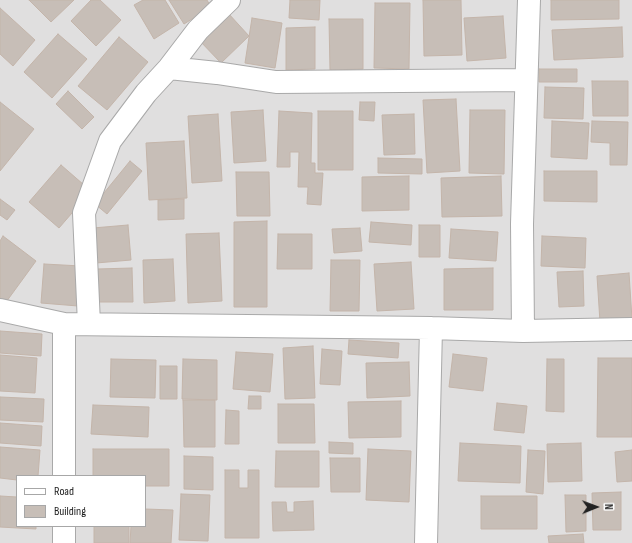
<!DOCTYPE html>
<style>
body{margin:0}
#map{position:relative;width:632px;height:543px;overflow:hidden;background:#f2efe9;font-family:"Sofia Sans Condensed",sans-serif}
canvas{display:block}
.legend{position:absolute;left:16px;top:475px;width:130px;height:52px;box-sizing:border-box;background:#fff;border:1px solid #a7a7a7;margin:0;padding:5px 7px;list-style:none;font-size:12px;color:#222}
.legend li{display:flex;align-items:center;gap:8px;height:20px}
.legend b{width:20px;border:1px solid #a7a7a7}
.north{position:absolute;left:576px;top:487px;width:40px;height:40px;-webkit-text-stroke:3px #fff;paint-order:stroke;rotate:89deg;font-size:11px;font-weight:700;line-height:16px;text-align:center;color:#222}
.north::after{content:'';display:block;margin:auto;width:14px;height:18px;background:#222;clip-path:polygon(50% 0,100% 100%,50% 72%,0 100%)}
</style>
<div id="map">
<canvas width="632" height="543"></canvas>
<ul class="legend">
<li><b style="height:5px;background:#fff"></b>Road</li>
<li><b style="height:11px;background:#c7beb7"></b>Building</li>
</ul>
<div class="north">N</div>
</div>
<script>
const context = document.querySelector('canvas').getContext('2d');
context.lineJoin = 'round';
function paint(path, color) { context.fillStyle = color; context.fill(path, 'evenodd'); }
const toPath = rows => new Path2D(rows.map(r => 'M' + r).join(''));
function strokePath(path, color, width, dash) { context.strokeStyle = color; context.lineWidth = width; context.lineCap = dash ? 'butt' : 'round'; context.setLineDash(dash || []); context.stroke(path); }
paint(toPath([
 [0,0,632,0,632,543,0,543],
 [17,476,145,476,145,526,17,526]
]), '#e0dfdf');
const building = toPath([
 [29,0,74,0,51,22,29,0],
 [91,0,100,0,121,20,96,46,71,21,91,0],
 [143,0,165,0,179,23,154,39,134,5,143,0],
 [169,0,207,0,211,7,184,24,169,0],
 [290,0,320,0,319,20,289,18,290,0],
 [423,0,461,0,462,55,424,56,423,0],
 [551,0,619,0,619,19,551,20,551,0],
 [375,3,410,3,409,69,374,68,375,3],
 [0,8,35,40,13,66,0,54,0,8],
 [228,13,249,36,221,63,199,40,228,13],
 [503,16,506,58,467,61,464,18,503,16],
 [252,18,282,23,275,68,245,63,252,18],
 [329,19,363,19,363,69,330,70,329,19],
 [315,27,315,69,286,70,286,28,315,27],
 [622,27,623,57,554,60,552,30,622,27],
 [58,34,87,59,52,98,24,72,58,34],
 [119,37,148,62,107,110,78,86,119,37],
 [539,69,577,69,577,82,539,82,539,69],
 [592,81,628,81,628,116,593,116,592,81],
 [545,87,584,88,583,119,544,118,545,87],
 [68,91,94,117,82,129,56,104,68,91],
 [456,99,460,171,427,173,423,100,456,99],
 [0,102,34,129,0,171,0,102],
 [360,102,375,102,374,121,359,120,360,102],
 [263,110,266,161,234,163,231,112,263,110],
 [470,110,505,110,504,174,469,173,470,110],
 [279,111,312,113,311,163,315,163,315,173,323,173,321,205,307,204,308,187,298,187,299,152,290,152,290,167,277,167,279,111],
 [318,111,353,111,353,170,318,170,318,111],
 [218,114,222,181,192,183,188,116,218,114],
 [414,114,415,154,384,155,382,115,414,114],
 [552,121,589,123,587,159,551,157,552,121],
 [592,121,628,122,627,165,610,165,610,143,591,142,592,121],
 [184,141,187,198,149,200,146,143,184,141],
 [378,158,422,159,422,174,378,173,378,158],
 [130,161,142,171,107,214,95,204,130,161],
 [61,165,91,191,59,228,29,202,61,165],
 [544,171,597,171,597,202,544,201,544,171],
 [236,172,269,172,270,216,237,216,236,172],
 [409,176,409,210,362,211,362,177,409,176],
 [501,176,502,216,442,217,441,178,501,176],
 [0,199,15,210,7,220,0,215,0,199],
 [184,199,184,219,158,220,158,200,184,199],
 [267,221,267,307,234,307,234,222,267,221],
 [371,222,412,225,411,245,369,242,371,222],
 [128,225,131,260,96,263,93,228,128,225],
 [419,225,440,225,440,257,419,257,419,225],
 [360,228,362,251,334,253,332,229,360,228],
 [451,229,498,232,496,261,449,258,451,229],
 [219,233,222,301,188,303,186,234,219,233],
 [278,234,312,234,312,269,277,269,278,234],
 [3,236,36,261,1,309,0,308,0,241,3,236],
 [542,236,586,238,585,268,541,266,542,236],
 [173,259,175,301,144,303,143,260,173,259],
 [331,260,360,260,359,311,330,311,331,260],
 [411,262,414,309,377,311,374,264,411,262],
 [44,264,81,266,78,306,41,303,44,264],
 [132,268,133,302,97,302,97,269,132,268],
 [493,268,493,310,444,310,444,269,493,268],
 [583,271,584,306,559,307,557,272,583,271],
 [629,273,632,319,600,322,597,276,629,273],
 [0,331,42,334,41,356,0,353,0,331],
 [349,340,399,343,398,358,348,354,349,340],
 [313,346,315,398,285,399,283,348,313,346],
 [322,349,342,351,340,385,320,384,322,349],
 [236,352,273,354,270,392,233,389,236,352],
 [453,354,487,358,483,391,449,387,453,354],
 [0,355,37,358,35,393,0,391,0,355],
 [598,358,632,358,632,437,597,437,598,358],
 [111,359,156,360,155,398,110,397,111,359],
 [183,359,217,360,217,400,182,399,183,359],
 [547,359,564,359,564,412,546,411,547,359],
 [409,362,410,396,367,398,366,363,409,362],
 [160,366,177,366,177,399,160,399,160,366],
 [249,396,261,396,261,409,248,409,249,396],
 [0,397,44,399,43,422,0,420,0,397],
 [183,400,215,400,215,447,184,447,183,400],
 [401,401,401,437,349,438,348,402,401,401],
 [497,403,527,406,524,433,494,430,497,403],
 [278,404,314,404,315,443,278,443,278,404],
 [93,405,149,407,148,437,91,434,93,405],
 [226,410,239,411,239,444,225,444,226,410],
 [0,423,42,426,41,446,0,443,0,423],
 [329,442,353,443,353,454,329,453,329,442],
 [460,443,521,446,520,483,458,481,460,443],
 [581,443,582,481,548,482,547,444,581,443],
 [0,447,40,450,38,476,17,476,17,480,0,478,0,447],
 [93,449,169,449,169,486,145,486,145,476,93,476,93,449],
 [368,449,411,451,409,502,366,500,368,449],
 [528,450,545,451,543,494,526,492,528,450],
 [632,450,632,481,617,482,615,452,632,450],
 [276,451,319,451,319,487,275,487,276,451],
 [184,456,213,457,213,490,184,489,184,456],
 [330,458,360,458,360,492,331,492,330,458],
 [225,470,239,470,239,488,248,488,248,470,259,470,259,538,225,538,225,470],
 [621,492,621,530,593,530,592,493,621,492],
 [181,494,210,495,208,541,179,540,181,494],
 [565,495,586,495,586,531,566,532,565,495],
 [0,496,17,497,17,526,36,526,36,529,0,527,0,496],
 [481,496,537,496,537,529,481,529,481,496],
 [313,501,314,530,273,531,272,502,286,502,287,512,294,512,294,502,313,501],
 [145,509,173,510,171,543,130,543,131,526,145,526,145,509],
 [94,526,129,526,129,543,94,543,94,526],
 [583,534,584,543,549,543,548,536,583,534]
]);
paint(building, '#c7beb7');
strokePath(building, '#c4b5aa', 1);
const minor = toPath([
 [169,68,217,73,276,82,526,80],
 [0,310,64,324,431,328,523,331,632,329],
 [64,324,64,476],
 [89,324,84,213,110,141,146,93,169,68,198,30,229,0],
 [523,331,522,224,529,0],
 [64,526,64,543],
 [426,543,431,328]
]);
strokePath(minor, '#a9a9a9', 24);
strokePath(minor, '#fff', 22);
</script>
